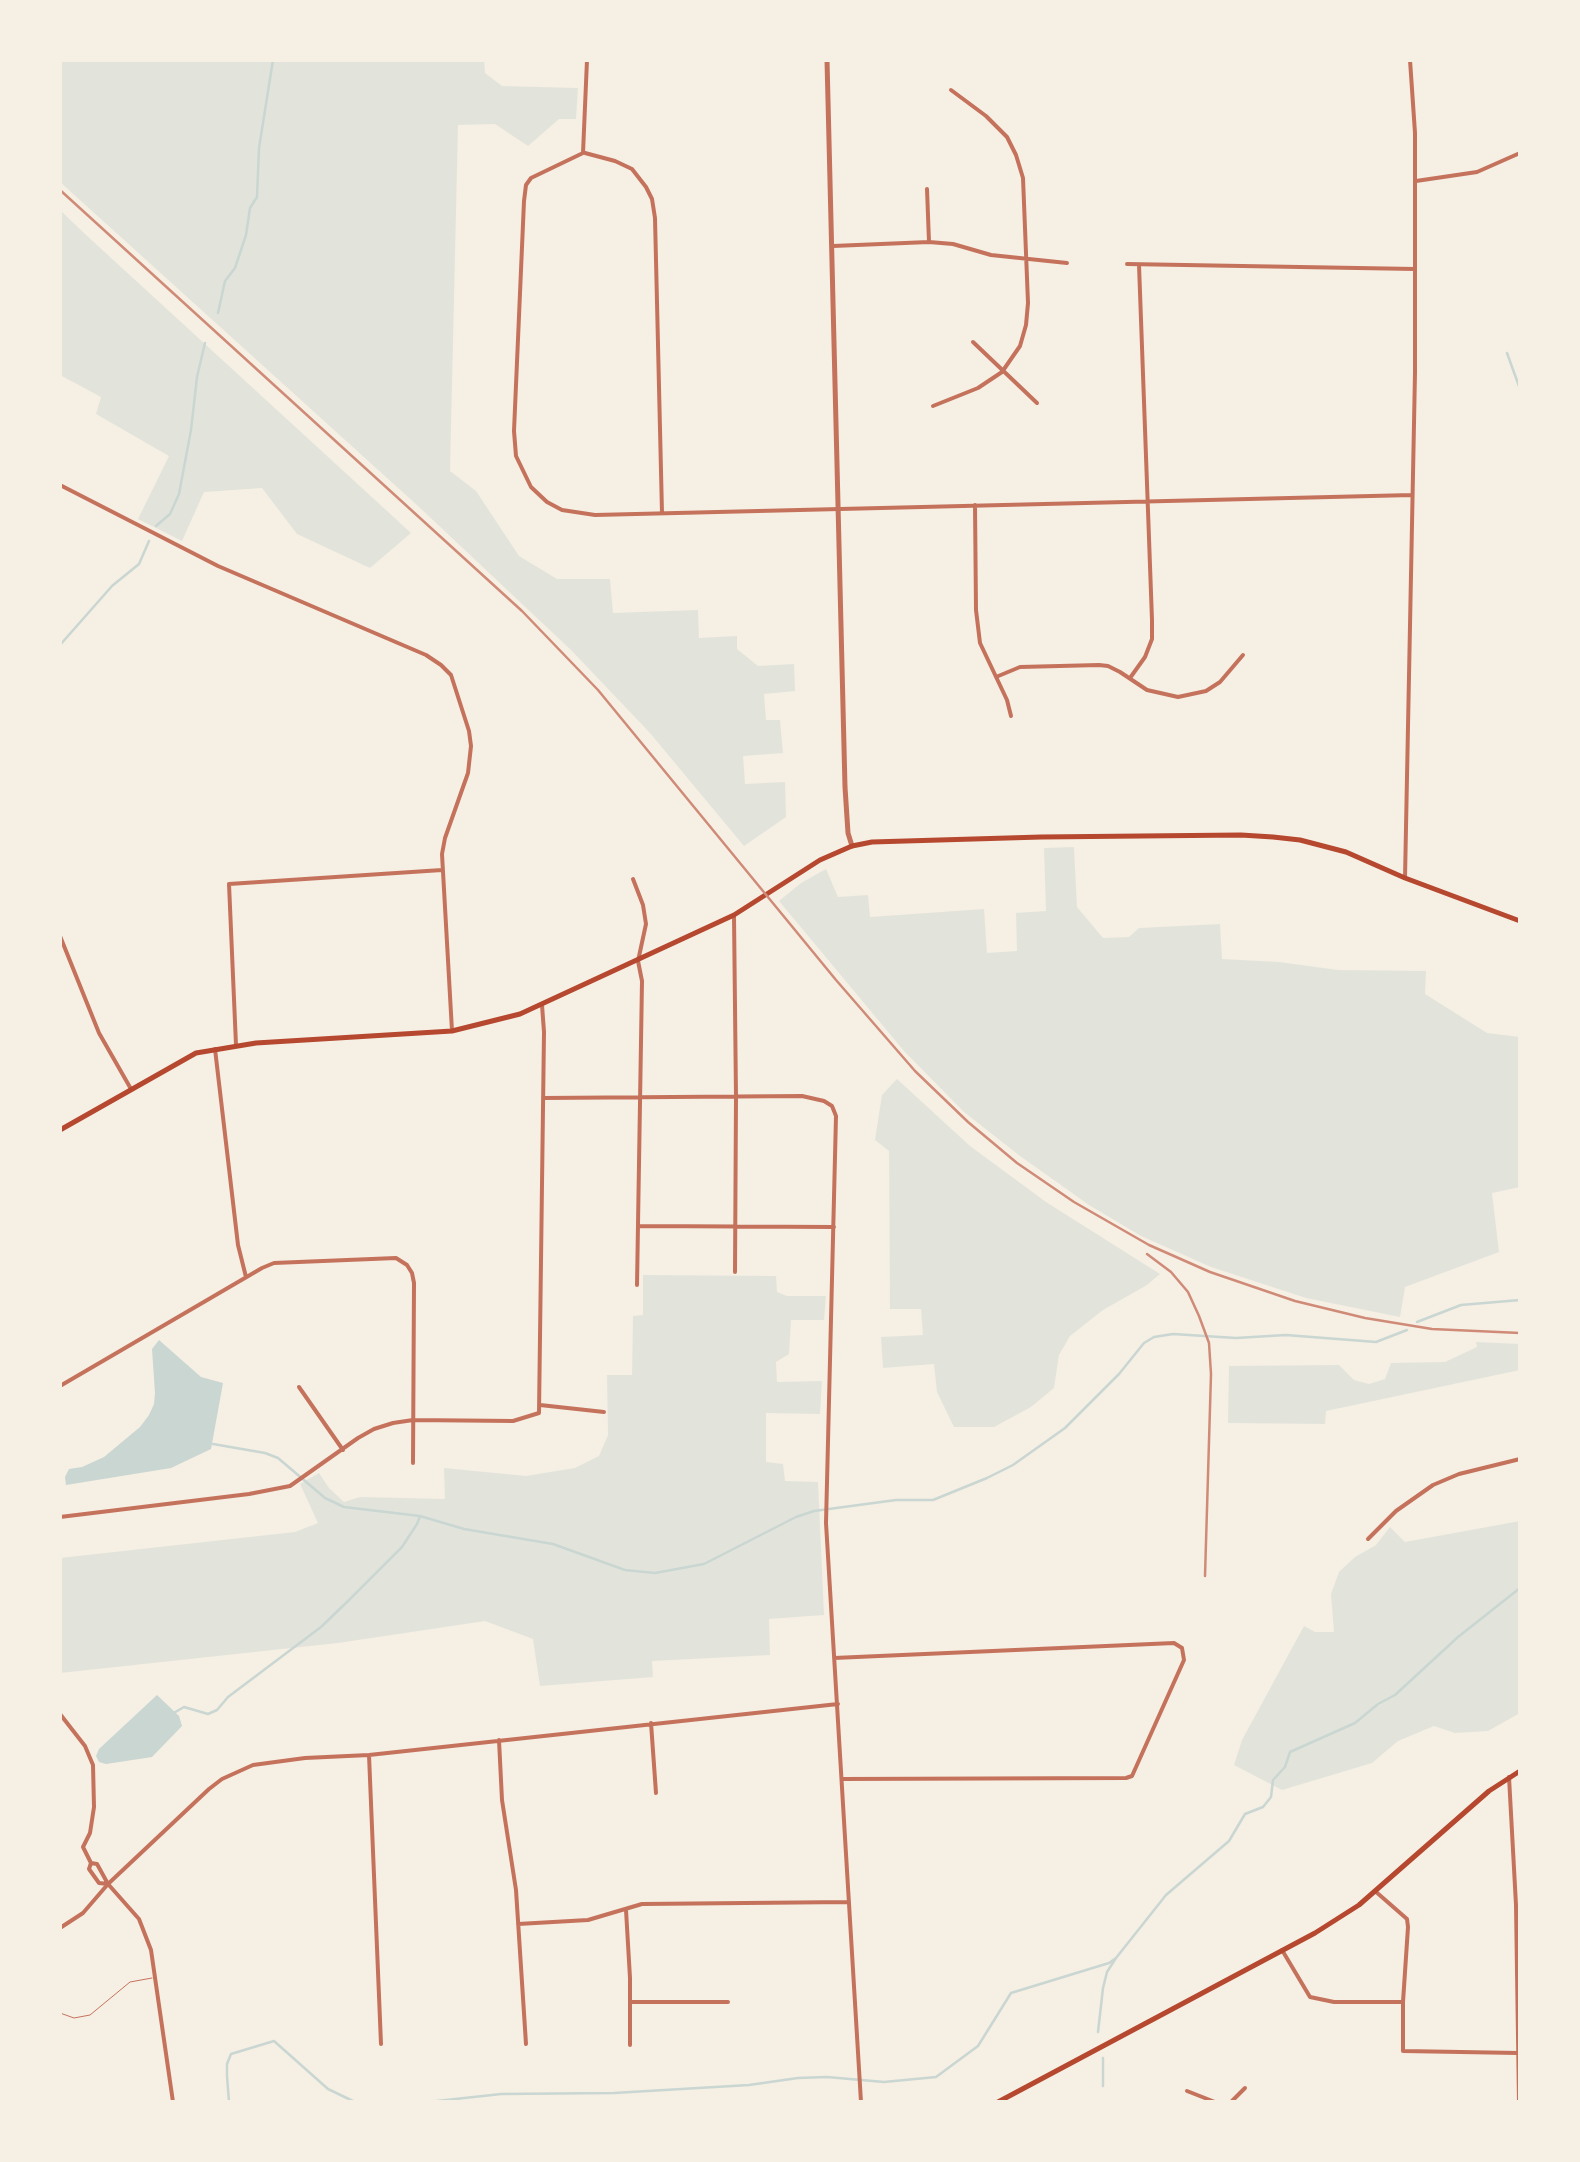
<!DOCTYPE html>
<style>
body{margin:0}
#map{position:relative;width:1580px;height:2162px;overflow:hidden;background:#f6efe4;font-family:"Titillium Web",sans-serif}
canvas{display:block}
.frame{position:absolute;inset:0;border:62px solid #f6efe4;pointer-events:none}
</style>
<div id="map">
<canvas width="1580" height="2162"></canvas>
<div class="frame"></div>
</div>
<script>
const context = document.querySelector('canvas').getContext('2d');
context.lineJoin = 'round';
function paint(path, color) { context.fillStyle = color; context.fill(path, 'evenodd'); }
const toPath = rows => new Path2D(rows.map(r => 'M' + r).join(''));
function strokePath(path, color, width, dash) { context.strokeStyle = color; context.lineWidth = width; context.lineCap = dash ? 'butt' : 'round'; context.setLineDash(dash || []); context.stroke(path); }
paint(toPath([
 [60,60,484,60,485,73,502,86,578,88,576,119,559,119,528,146,495,124,458,125,450,471,476,491,519,556,557,579,610,579,613,613,698,610,699,638,737,636,737,649,758,666,794,664,795,691,764,694,766,720,780,720,783,753,743,756,745,784,785,782,786,817,744,846,650,733,571,650,418,506,60,182],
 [60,210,85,234,411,533,370,568,297,534,262,488,204,492,182,541,138,519,169,456,96,414,101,397,60,375],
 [1074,847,1077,907,1103,938,1129,937,1139,928,1220,924,1222,959,1279,962,1338,970,1426,971,1425,994,1487,1033,1520,1037,1520,1187,1492,1193,1499,1252,1405,1287,1400,1317,1306,1298,1211,1267,1141,1236,1089,1205,1020,1156,964,1112,904,1051,779,901,801,883,826,869,838,897,868,895,870,917,984,909,987,953,1017,951,1016,913,1046,911,1044,848],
 [897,1079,970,1146,1046,1202,1160,1274,1147,1285,1103,1310,1070,1336,1059,1355,1054,1388,1031,1407,994,1427,954,1427,937,1392,934,1364,883,1368,881,1337,923,1335,921,1309,890,1309,889,1151,875,1140,882,1095],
 [643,1275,776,1276,777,1292,787,1296,826,1296,824,1320,791,1320,789,1354,776,1362,777,1382,822,1381,820,1414,766,1413,766,1462,783,1464,785,1481,818,1482,824,1615,769,1619,770,1655,652,1661,653,1677,540,1686,533,1639,485,1621,338,1643,60,1673,60,1558,295,1532,318,1523,300,1484,319,1473,329,1488,344,1502,360,1497,445,1499,444,1468,526,1476,575,1468,599,1456,608,1435,607,1375,632,1375,633,1316,643,1315],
 [1476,1342,1520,1344,1520,1370,1326,1411,1325,1424,1228,1423,1229,1366,1339,1365,1354,1380,1369,1384,1385,1379,1391,1363,1445,1362,1477,1347],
 [1520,1521,1520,1713,1488,1731,1455,1733,1434,1726,1398,1741,1372,1763,1282,1790,1234,1765,1242,1740,1304,1626,1315,1632,1334,1632,1331,1594,1339,1572,1355,1557,1376,1545,1390,1527,1405,1542]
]), '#e2e4dc');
paint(toPath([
 [159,1340,201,1377,223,1383,211,1449,171,1468,66,1485,65,1477,69,1469,82,1467,104,1457,140,1427,149,1415,154,1404,155,1393,152,1349],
 [157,1695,179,1716,182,1726,152,1757,106,1764,99,1762,96,1756,99,1749]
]), '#c9d6d2');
strokePath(toPath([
 [60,60,61,60],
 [218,313,225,281,235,268,246,235,250,208,257,197,259,148,273,60],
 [1507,353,1520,389],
 [156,526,170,514,179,494,191,430,197,377,205,343],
 [60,645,112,586,139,564,149,541],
 [1417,1322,1461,1305,1520,1300],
 [213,1444,265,1453,278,1458,325,1498,344,1507,420,1516,464,1529,553,1544,625,1570,655,1573,704,1564,796,1517,814,1511,896,1500,933,1500,987,1478,1013,1465,1065,1428,1119,1374,1144,1343,1154,1337,1173,1334,1236,1338,1286,1335,1376,1342,1407,1330],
 [172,1714,184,1707,208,1714,217,1710,228,1697,321,1627,348,1601,402,1547,417,1524,420,1516],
 [1098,2032,1103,1988,1107,1972,1116,1958,1166,1895,1229,1841,1245,1814,1263,1807,1271,1797,1273,1780,1285,1767,1290,1752,1355,1723,1378,1704,1395,1695,1458,1637,1520,1588],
 [1103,2058,1103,2086],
 [229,2102,227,2076,227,2064,231,2054,274,2041,328,2089,355,2102],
 [428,2102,501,2094,614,2093,749,2085,798,2078,827,2077,884,2082,936,2077,978,2046,1011,1993,1109,1963,1116,1958]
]), '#c9d6d2', 2.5);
strokePath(toPath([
 [60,2013,74,2018,90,2015,130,1982,152,1978]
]), '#c5725c', 1);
strokePath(toPath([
 [587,60,583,153,531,178,526,185,524,201,514,431,516,456,531,487,547,502,562,510,595,515,1412,495],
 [585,153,615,161,632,169,646,187,652,199,655,218,662,513],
 [1416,181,1477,172,1520,153],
 [927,189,929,242],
 [833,246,929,242,953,244,991,255,1067,263],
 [1127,264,1415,269],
 [973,342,1037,403],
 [933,406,978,388,1002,372,1020,346,1026,325,1028,303,1023,178,1016,155,1007,137,986,116,951,90],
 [60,485,218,566,426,655,441,665,451,675,469,731,471,746,468,773,445,838,442,854,452,1031],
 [975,505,976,610,980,643,1007,700,1011,716],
 [996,677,1020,667,1099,665,1108,666,1120,672,1147,690,1178,697,1206,691,1220,682,1243,655],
 [1130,678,1145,657,1152,639,1152,620,1139,265],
 [1405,878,1415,373,1415,133,1410,60],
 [633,879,643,905,646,924,638,961,642,981,637,1285],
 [734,916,736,1097,735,1272],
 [60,936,99,1033,131,1089],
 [236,1045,229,884,442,870],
 [215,1049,238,1245,246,1277],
 [543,1098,802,1096,824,1101,832,1106,836,1116,826,1523,861,2102],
 [639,1226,834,1227],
 [60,1386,262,1268,274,1263,396,1258,407,1265,412,1273,414,1283,413,1463],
 [299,1387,343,1450],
 [540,1405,604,1412],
 [60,1517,249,1494,290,1486,358,1438,374,1429,393,1423,413,1420,513,1421,539,1413,544,1032,542,1005],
 [1368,1539,1396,1511,1433,1485,1459,1474,1520,1459],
 [834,1658,1174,1643,1182,1648,1184,1660,1132,1776,1126,1778,842,1779],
 [60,1714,85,1746,93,1765,94,1807,90,1833,83,1847,91,1863],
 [651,1723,656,1793],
 [499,1740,502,1800,516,1890,526,2044],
 [369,1755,381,2044],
 [1509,1777,1516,1905,1519,2102],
 [108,1884,99,1883,89,1869,91,1863,97,1864,108,1884,139,1919,151,1950,173,2102],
 [1375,1891,1407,1919,1408,1927,1403,2002,1403,2051,1518,2053],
 [626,1910,630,1978,630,2045],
 [518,1924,588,1920,642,1904,849,1902],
 [60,1928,83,1913,108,1884,209,1789,222,1779,253,1765,305,1758,369,1755,838,1704],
 [1282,1950,1310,1997,1334,2002,1403,2002],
 [630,2002,728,2002],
 [1187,2091,1215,2102],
 [1231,2102,1245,2088]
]), '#c5725c', 4);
strokePath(toPath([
 [827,60,845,787,848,833,852,846]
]), '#c5725c', 5);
strokePath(toPath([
 [60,1130,196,1053,256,1043,452,1031,520,1014,734,915,820,860,852,846,872,842,1041,837,1241,835,1273,837,1300,840,1346,852,1405,878,1520,921],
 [998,2102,1315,1933,1359,1905,1489,1791,1520,1771]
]), '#b5482f', 5);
strokePath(toPath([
 [60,190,522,611,598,690,836,980,915,1071,968,1122,1017,1163,1074,1202,1149,1245,1210,1272,1295,1301,1365,1318,1432,1329,1520,1333],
 [1147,1254,1171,1272,1188,1292,1199,1316,1209,1343,1211,1374,1205,1576]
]), '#cf8b77', 2.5);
</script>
